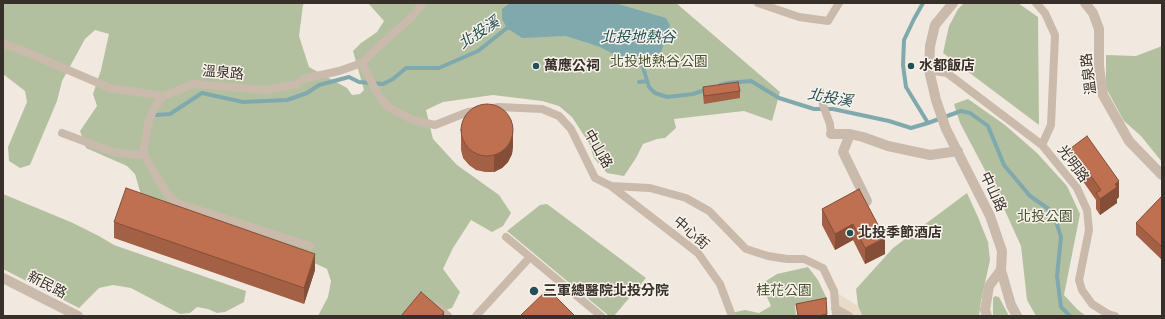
<!DOCTYPE html>
<meta charset="utf-8">
<style>
body{margin:0}
#map{position:relative;width:1165px;height:319px;overflow:hidden;background:#f1e9df;font-family:Inter,sans-serif}
canvas{display:block}
.frame{position:absolute;inset:0;border:4px solid #372f2a;pointer-events:none}
</style>
<div id="map">
<canvas width="1165" height="319"></canvas>
<div class="frame"></div>
</div>
<script>
const context = document.querySelector('canvas').getContext('2d');
context.lineJoin = 'round';
function paint(path, color) { context.fillStyle = color; context.fill(path, 'evenodd'); }
const toPath = rows => new Path2D(rows.map(r => 'M' + r).join(''));
function strokePath(path, color, width, dash) { context.strokeStyle = color; context.lineWidth = width; context.lineCap = dash ? 'butt' : 'round'; context.setLineDash(dash || []); context.stroke(path); }
function label(font, color, halo, rows, align = 'center') {
  context.font = font + ' Inter,"Noto Sans TC",sans-serif'; context.lineWidth = 3; context.setLineDash([]); context.textBaseline = 'middle'; context.strokeStyle = halo; context.fillStyle = color; for (const [text, x, y, turn = 0] of rows) {
    context.save(); context.translate(x, y); context.rotate((+turn || 0) * Math.PI / 180); context.textAlign = isNaN(turn) ? turn : align; if (halo) context.strokeText(text, 0, 0); context.fillText(text, 0, 0); context.restore();
  }
}
paint(toPath([
 [3,3,305,3,303,5,299,36,309,67,347,88,352,95,360,94,364,90,353,51,361,43,377,32,384,21,368,3,676,3,780,92,772,121,744,111,674,119,676,128,665,138,657,139,643,144,636,158,624,176,607,173,594,158,589,143,572,117,559,106,542,101,493,95,443,102,426,110,433,139,457,165,499,195,511,213,503,226,492,232,471,220,453,248,443,269,460,292,452,308,430,315,318,316,328,297,331,281,327,269,310,261,141,195,135,174,127,166,86,148,80,131,97,106,93,94,101,70,109,34,95,30,85,39,62,81,57,101,30,165,20,168,9,161,8,147,27,102,25,91,3,74],
 [964,3,1018,3,1038,17,1039,125,943,53,949,26,958,9],
 [1162,46,1162,162,1141,136,1124,121,1106,88,1106,55,1136,56],
 [968,99,1005,125,1037,153,1067,186,1080,214,1064,295,1078,310,1086,316,1036,316,1027,300,1021,246,996,191,960,123,954,104],
 [967,193,978,217,988,242,990,260,981,301,979,316,862,316,858,306,856,289,893,248],
 [3,194,73,223,99,236,114,245,246,291,244,302,225,312,217,313,208,309,197,307,190,313,180,314,131,288,113,285,99,288,79,308,3,269],
 [547,204,646,278,614,316,609,316,507,231,540,205],
 [808,267,818,280,827,299,795,305,796,316,732,316,731,313,745,310,759,313,771,306,761,284,777,274],
 [995,296,999,297,1009,316,993,316,993,298]
]), '#b3c0a0');
paint(toPath([
 [834,291,858,306,862,316,836,316]
]), '#e8dbc7');
paint(toPath([
 [510,3,615,3,666,18,670,25,659,59,643,67,621,58,600,47,566,36,522,38,507,28,502,19,502,9]
]), '#80a9ad');
strokePath(toPath([
 [923,3,914,19,904,40,903,65,906,87,928,123],
 [642,64,649,87,655,93,667,97,693,94,708,89],
 [639,82,647,81],
 [720,85,727,83,751,81,779,98,814,109,833,109,889,121,911,128,928,123,961,111,970,113,988,126,1004,165,1030,196,1053,212,1061,237,1057,276,1061,307,1070,316],
 [156,115,170,114,202,93,243,102,287,100,307,93,319,85,349,77,359,82,383,84,393,79,406,68,439,68,478,51,507,28,511,27]
]), '#80a9ad', 4);
strokePath(toPath([
 [758,3,799,17,828,21,839,3],
 [1036,3,1045,13,1055,35,1051,125,1042,145],
 [3,44,19,49,110,88,163,96,194,84,266,90,297,84,303,79,339,71,362,63,379,46,411,18,423,3],
 [362,63,377,93,388,107,413,120,435,125,468,112,499,107,542,109,559,116,571,129,595,178,611,186,650,188,686,198,709,211,746,249,768,256,787,259,804,259,823,268,834,291,836,316],
 [929,70,947,73,1042,145,1077,188,1087,210,1089,230,1079,280,1082,290,1092,304,1108,314,1115,316],
 [820,91,824,108,830,124,831,134],
 [163,96,155,107,149,120,143,153,167,194,177,203,310,246],
 [62,133,113,152,138,155,143,153],
 [611,186,698,253,720,284,732,316],
 [506,237,601,316],
 [437,306,448,316],
 [835,308,849,316],
 [476,316,530,257]
]), '#c9baab', 8);
strokePath(toPath([
 [831,134,850,134,863,137,888,146,930,155,958,151],
 [850,134,843,152,867,201]
]), '#c9baab', 10);
strokePath(toPath([
 [953,3,935,25,930,46,929,70,936,100,946,129,990,216,1002,251,1001,270,1011,305,1017,316],
 [1085,3,1093,13,1099,29,1099,66,1103,95,1129,141,1162,175],
 [3,278,78,316],
 [987,316,985,310,989,286,1001,270]
]), '#c9baab', 10);
paint(toPath([
 [703,87,740,91,740,98,704,104,703,95],
 [461,125,513,146,512,154,508,162,502,168,494,172,485,172,476,170,469,165,463,158,461,150],
 [1071,148,1119,197,1117,199,1117,203,1100,215,1096,209,1096,200,1071,164],
 [859,189,885,254,865,264,853,240,835,250,822,225,822,209],
 [1162,196,1162,260,1136,235,1136,223],
 [114,222,315,270,304,304,114,238],
 [826,298,827,316,798,316,796,304]
]), '#a36045');
paint(toPath([
 [513,130,513,146,512,154,508,162,502,168,494,172,494,155],
 [1119,181,1119,197,1117,199,1117,203,1100,215,1100,199,1115,184],
 [853,224,853,240,835,250,835,234],
 [885,238,885,254,865,264,865,248],
 [315,254,315,270,304,304,304,288],
 [444,312,444,316,441,316]
]), '#854e38');
const building = toPath([
 [738,82,740,91,704,96,703,87,738,82],
 '461 130a26 26 0 1 1 52 0a26 26 0 1 1-52 0Z',
 [1087,136,1119,181,1115,184,1117,187,1100,199,1096,193,1101,190,1071,148,1087,136],
 [126,188,315,254,304,288,114,222,126,188],
 [859,189,885,238,865,248,853,224,835,234,822,209,859,189],
 [1162,196,1162,247,1136,223,1162,196],
 [548,289,575,316,520,316,548,289],
 [421,292,444,312,441,316,401,316,421,292],
 [826,298,827,314,818,316,798,316,796,304,826,298]
]);
paint(building, '#be7050');
strokePath(building, '#854e38', 1);
for (const [x, y, r, color] of [
 [536,66,4,"#225056"],
 [911,66,4,"#225056"],
 [850,233,4,"#225056"],
 [534,291,5,"#225056"]
]) { const dot = new Path2D(); dot.arc(x, y, r, 0, 2 * Math.PI); context.fillStyle = color; context.fill(dot); strokePath(dot, '#f9f3eb', 1.5); }
label('14px', '#45542f', '#f9f3eb', [
 ["北投地熱谷公園",659,62],
 ["北投公園",1045,217],
 ["桂花公園",784,291]
]);
label('bold 14px', '#372f2a', '#f9f3eb', [
 ["萬應公祠",544,66],
 ["水都飯店",919,66],
 ["北投季節酒店",858,233],
 ["三軍總醫院北投分院",543,291]
], 'left');
label('14px', '#372f2a', '#f9f3eb', [
 ["溫泉路",223,73,5],
 ["溫泉路",1089,74,-97],
 ["中山路",598,149,60],
 ["光明路",1073,164,53],
 ["中山路",993,192,65],
 ["中心街",691,233,41],
 ["新民路",47,285,27]
]);
label('italic 15px', '#225056', '#f9f3eb', [
 ["北投溪",479,33,-33],
 ["北投地熱谷",638,37],
 ["北投溪",830,98,10]
]);
</script>
